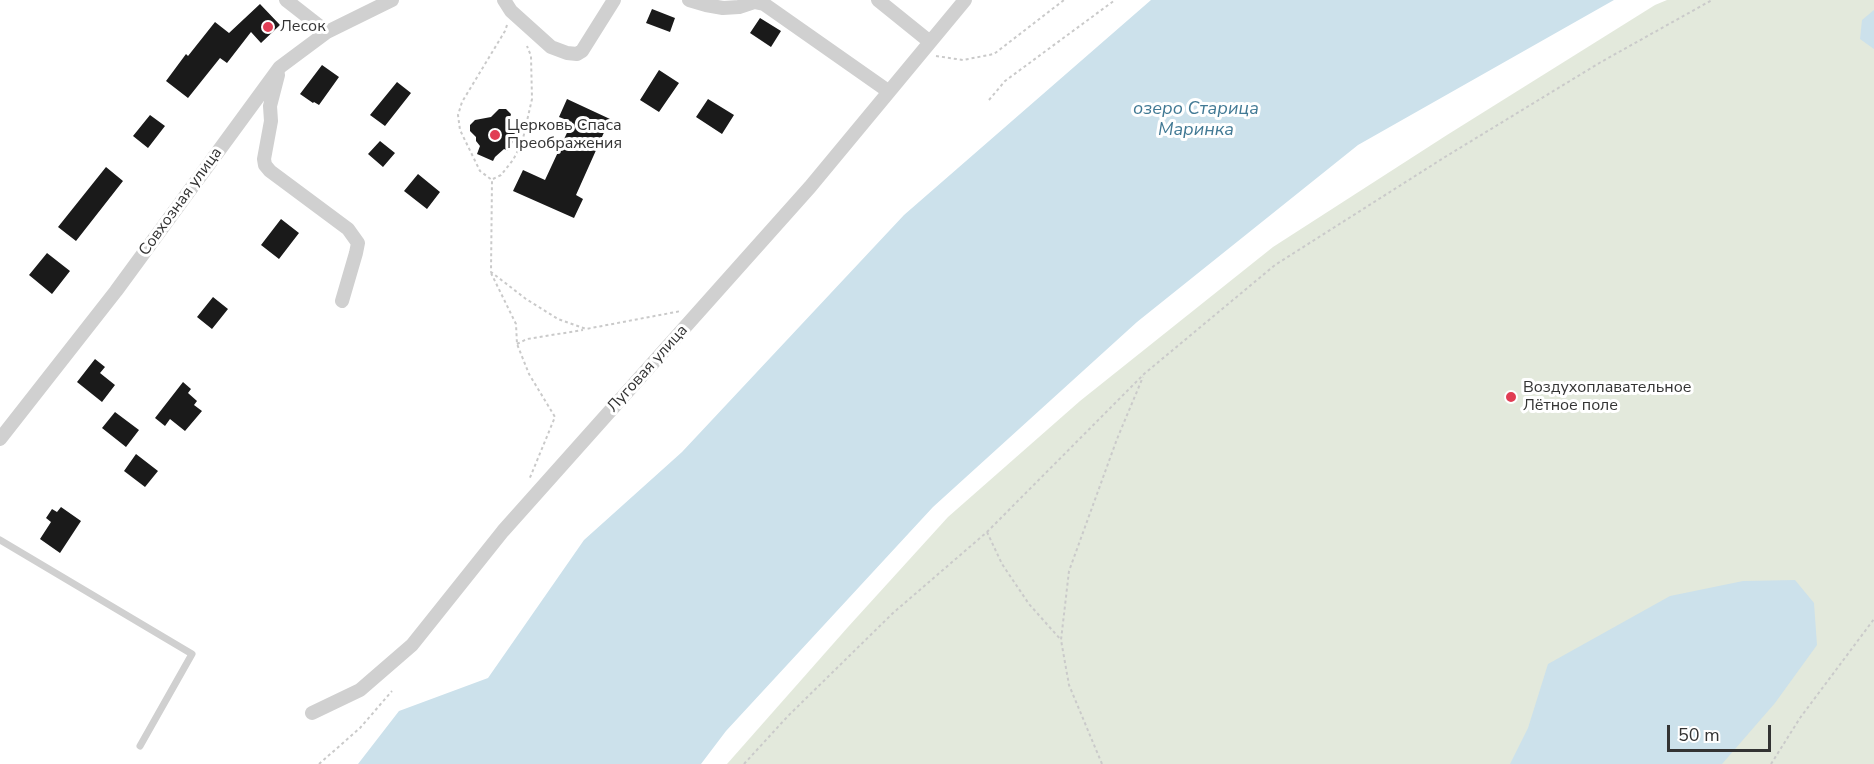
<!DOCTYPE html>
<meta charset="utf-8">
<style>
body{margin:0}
#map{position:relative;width:1874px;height:764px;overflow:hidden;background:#fff;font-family:"Nunito Sans",sans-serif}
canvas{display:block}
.scale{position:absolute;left:1667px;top:725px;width:104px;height:27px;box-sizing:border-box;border:3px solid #333;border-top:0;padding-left:8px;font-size:18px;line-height:21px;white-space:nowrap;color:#333;-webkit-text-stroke:4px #fff;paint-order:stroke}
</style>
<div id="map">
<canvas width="1874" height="764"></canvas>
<div class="scale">50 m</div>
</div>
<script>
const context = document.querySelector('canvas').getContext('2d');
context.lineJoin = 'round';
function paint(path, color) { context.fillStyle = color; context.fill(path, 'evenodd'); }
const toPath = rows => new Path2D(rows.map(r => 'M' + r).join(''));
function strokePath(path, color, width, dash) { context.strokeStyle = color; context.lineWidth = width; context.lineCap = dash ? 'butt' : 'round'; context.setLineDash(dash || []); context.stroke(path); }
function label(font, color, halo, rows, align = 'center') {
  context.font = font + ' "Nunito Sans",sans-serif'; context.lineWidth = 6; context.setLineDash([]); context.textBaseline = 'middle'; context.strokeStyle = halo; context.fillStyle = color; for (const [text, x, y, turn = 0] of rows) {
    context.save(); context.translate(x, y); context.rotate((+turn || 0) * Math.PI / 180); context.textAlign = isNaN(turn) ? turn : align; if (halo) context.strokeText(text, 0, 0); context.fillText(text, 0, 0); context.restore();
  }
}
paint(toPath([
 [1667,0,1874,0,1874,764,727,764,848,627,948,517,1080,401,1273,247,1447,135,1655,5]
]), '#e3e9dc');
paint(toPath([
 [1151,0,1614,0,1358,145,1137,322,933,507,726,731,701,764,358,764,399,711,488,678,584,540,682,452,904,215],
 [1874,10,1874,49,1860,39,1862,20],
 [1795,580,1814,603,1817,645,1775,703,1722,764,1510,764,1528,728,1548,664,1670,596,1743,581]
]), '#cce1eb');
paint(toPath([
 [260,4,280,25,261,43,251,32,227,63,220,58,188,98,166,81,186,54,188,56,215,22,229,33],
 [652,9,675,18,670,32,646,23],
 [760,18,781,31,771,47,750,33],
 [322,65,339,77,319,105,314,102,313,103,300,94],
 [659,70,679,83,659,112,640,100],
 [397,82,411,93,385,126,370,115],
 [567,99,610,119,576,195,583,199,574,218,513,191,523,170,545,180,572,122,559,117],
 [708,99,734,115,722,134,696,117],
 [499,109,506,109,511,114,508,126,511,132,516,134,509,151,504,149,495,157,493,161,477,154,480,146,476,141,476,137,470,131,470,125,475,120,491,117],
 [150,115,165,126,148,148,133,136],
 [380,141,395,153,383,167,368,154],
 [106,167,123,181,76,241,58,227],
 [418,174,440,192,427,209,404,191],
 [281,219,299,233,279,259,261,245],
 [47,253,70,271,52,294,29,275],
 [213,297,228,309,212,329,197,317],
 [95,359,105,367,100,373,115,385,102,402,77,382],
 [183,382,191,389,188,393,197,401,194,405,202,411,185,431,170,419,165,426,155,418],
 [115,412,139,430,126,447,102,428],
 [136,454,158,471,145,487,124,471],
 [61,507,81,521,60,553,40,539,51,522,46,518,52,509,57,512]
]), '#1a1a1a');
strokePath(toPath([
 [507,25,505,31,462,102,458,115,460,130,480,171,492,180,491,272,526,299,558,319,586,329,681,311],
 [936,56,963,60,994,54,1064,0],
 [989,100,1005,81,1115,0],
 [493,179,501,175,513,160,522,143,532,99,531,56,527,46],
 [491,273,516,324,517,344,529,374,555,417,529,480],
 [517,344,527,339,583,330],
 [987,532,1002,564,1029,604,1061,640],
 [319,764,360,728,392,691],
 [744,764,788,716,893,613,987,532,1144,374,1275,265,1445,157,1601,62,1712,0],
 [1102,764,1069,685,1061,640,1069,571,1117,439,1143,377],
 [1771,764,1800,718,1874,619]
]), '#cacaca', 2, [3, 3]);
strokePath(toPath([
 [0,540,192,654,140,746]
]), '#d0d0d0', 7);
strokePath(toPath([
 [286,0,327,32],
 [504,0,511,11,551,47,567,53,577,54,582,51,614,0],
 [689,0,706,5,723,8,739,7,754,2,764,4,888,91],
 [878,0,930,42],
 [278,75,270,106,271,121,264,159,265,165,270,171,348,229,358,243,356,253,342,301],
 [0,439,116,291,280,67,327,32,392,0],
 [312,713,360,690,412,645,503,531,810,187,965,0]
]), '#d0d0d0', 14);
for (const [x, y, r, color] of [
 [268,27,6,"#e13d54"],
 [495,135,6,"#e13d54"],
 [1511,397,6,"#e13d54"]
]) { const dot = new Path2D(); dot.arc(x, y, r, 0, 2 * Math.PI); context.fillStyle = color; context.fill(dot); strokePath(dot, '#fff', 2); }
label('16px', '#333', '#fff', [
 ["Лесок",280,27],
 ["Церковь Спаса",507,126],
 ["Преображения",507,144],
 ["Воздухоплавательное",1523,388],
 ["Лётное поле",1523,406]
], 'left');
label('16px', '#333', '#fff', [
 ["Совхозная улица",181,202,-54],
 ["Луговая улица",648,369,-48]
]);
label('italic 18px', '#417994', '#fff', [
 ["озеро Старица",1196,110],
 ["Маринка",1196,131]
]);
</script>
